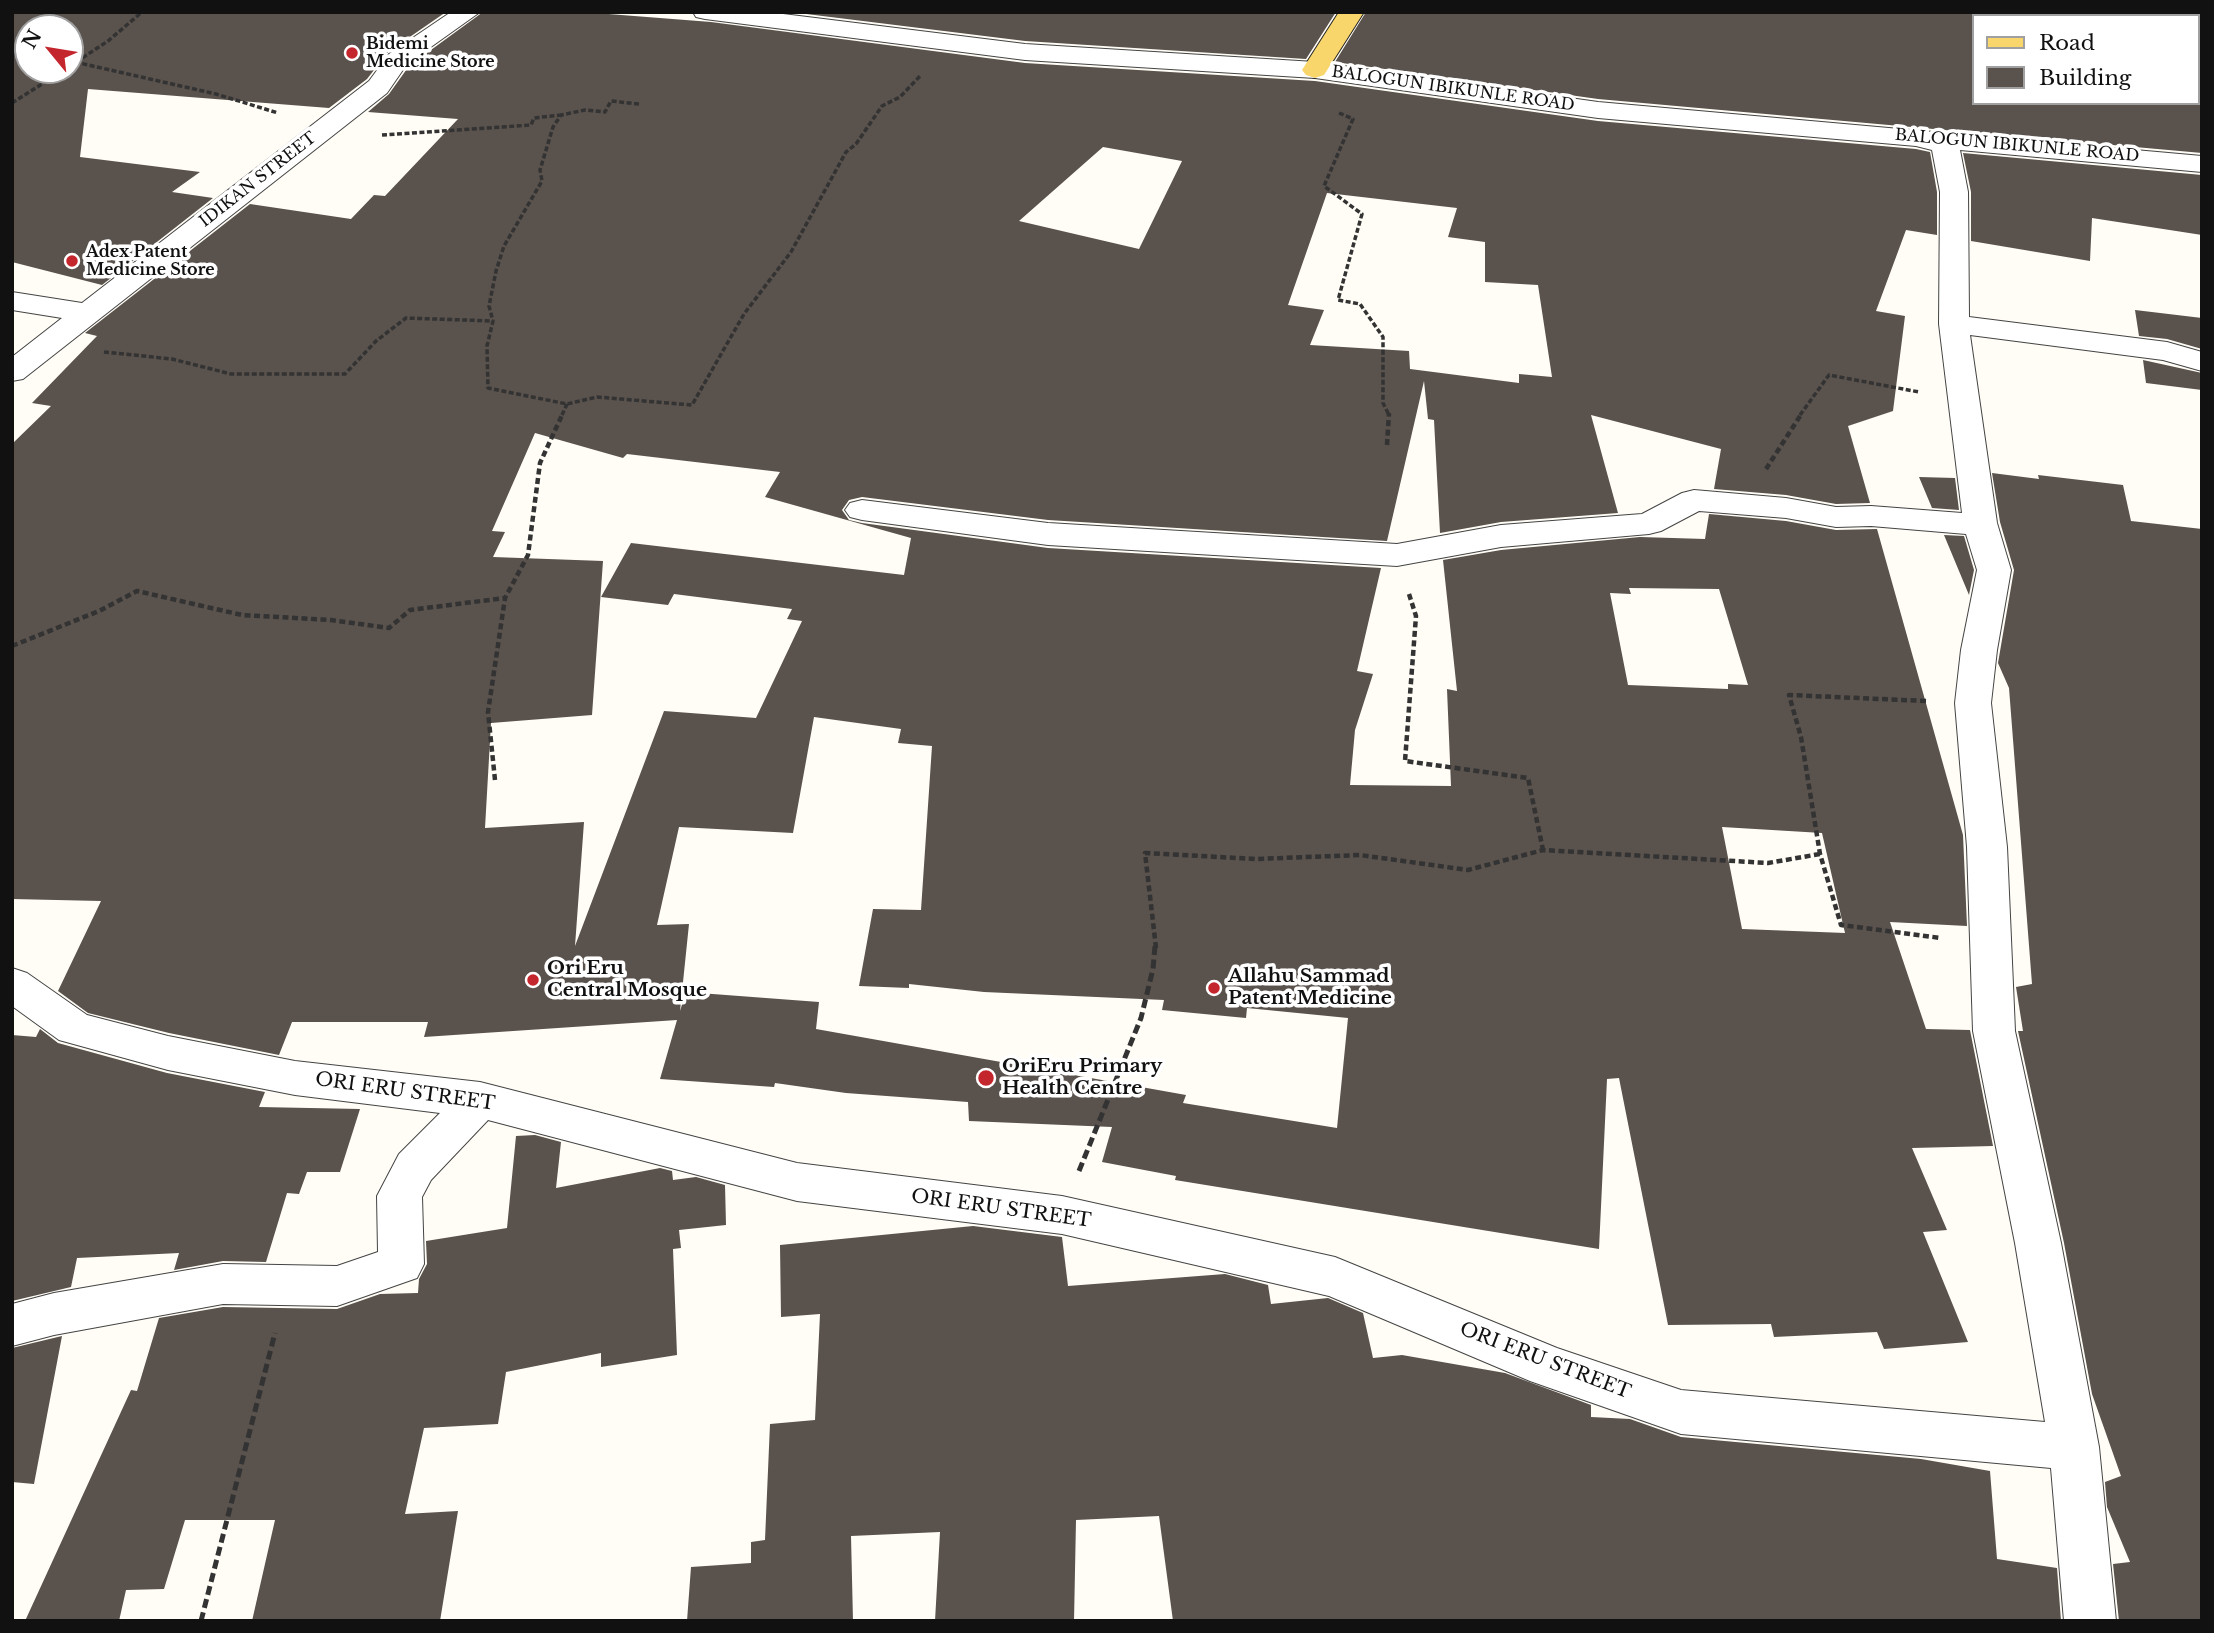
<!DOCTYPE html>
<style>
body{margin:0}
#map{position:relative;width:2214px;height:1633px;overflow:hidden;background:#fffdf5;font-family:"Libre Baskerville",serif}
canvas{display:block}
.frame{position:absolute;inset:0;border:14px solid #111;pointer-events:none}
.legend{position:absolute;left:1972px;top:14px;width:228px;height:91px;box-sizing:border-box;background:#fff;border:2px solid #a0a0a0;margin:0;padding:9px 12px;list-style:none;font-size:21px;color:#111}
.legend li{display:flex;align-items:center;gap:14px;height:35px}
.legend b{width:35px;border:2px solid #a0a0a0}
.north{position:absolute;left:14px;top:14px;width:70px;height:70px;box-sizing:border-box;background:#fff;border:2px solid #a0a0a0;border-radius:50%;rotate:300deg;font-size:19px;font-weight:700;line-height:28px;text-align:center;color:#111}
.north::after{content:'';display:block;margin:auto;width:24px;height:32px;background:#c4262e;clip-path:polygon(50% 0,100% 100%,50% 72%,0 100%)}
</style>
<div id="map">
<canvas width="2214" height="1633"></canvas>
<div class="frame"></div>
<ul class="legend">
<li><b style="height:9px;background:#f9d66b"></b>Road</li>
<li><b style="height:19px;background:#5a524d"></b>Building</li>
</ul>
<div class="north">N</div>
</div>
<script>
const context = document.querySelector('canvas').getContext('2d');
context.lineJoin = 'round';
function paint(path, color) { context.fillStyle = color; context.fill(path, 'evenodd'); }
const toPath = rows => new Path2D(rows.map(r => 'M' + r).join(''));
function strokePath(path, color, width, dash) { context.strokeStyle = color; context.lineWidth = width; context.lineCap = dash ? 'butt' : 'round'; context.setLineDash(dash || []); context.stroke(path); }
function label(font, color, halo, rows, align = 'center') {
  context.font = font + ' "Libre Baskerville",serif'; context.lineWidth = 7; context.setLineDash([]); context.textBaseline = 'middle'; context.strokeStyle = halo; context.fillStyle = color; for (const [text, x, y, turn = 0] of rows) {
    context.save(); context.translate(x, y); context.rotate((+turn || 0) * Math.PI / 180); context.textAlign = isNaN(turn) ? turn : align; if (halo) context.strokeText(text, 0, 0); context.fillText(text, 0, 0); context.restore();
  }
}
paint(toPath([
 [12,12,446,12,388,52,367,79,329,108,88,89,80,157,200,172,172,192,213,198,102,285,12,262],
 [28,28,70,28,70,70,28,70],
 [483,12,583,12,711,22,1025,63,1315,81,1598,121,1916,149,1930,152,1937,192,1937,235,1906,230,1876,311,1905,316,1893,411,1848,426,1870,503,1836,504,1786,495,1714,489,1721,449,1591,415,1618,513,1501,522,1440,533,1434,420,1428,419,1424,381,1387,541,1048,520,862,497,849,500,842,510,849,520,862,523,1048,548,1381,568,1357,671,1373,674,1355,730,1350,785,1451,786,1447,689,1457,691,1443,560,1501,550,1640,537,1705,539,1709,514,1786,521,1836,530,1877,529,1963,835,1967,926,1890,922,1926,1029,1970,1030,1993,1146,1912,1148,1947,1230,1923,1232,1968,1342,1884,1349,1877,1332,1774,1337,1771,1324,1668,1325,1619,1078,1607,1079,1599,1249,1175,1180,1176,1176,1102,1162,1112,1127,969,1121,968,1102,846,1093,775,1083,774,1087,660,1079,677,1020,424,1037,428,1022,292,1022,279,1055,169,1033,88,1013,58,991,101,901,12,899,12,444,51,406,32,403,97,336,85,333,250,204,351,219,374,195,385,196,458,119,368,112,389,94,409,66],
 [1103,147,1182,161,1139,249,1019,221],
 [1327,193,1457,208,1448,237,1485,242,1485,282,1538,285,1552,377,1519,374,1519,383,1410,369,1409,351,1310,345,1324,310,1288,305],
 [535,433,623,458,627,454,780,472,765,497,911,538,904,575,631,543,601,597,668,605,674,594,792,609,787,619,802,621,756,718,664,711,575,946,584,822,485,828,491,723,592,715,603,561,493,557,505,532,492,531],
 [1629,588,1719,589,1748,685,1728,684,1728,689,1628,685,1610,593,1631,594],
 [814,717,901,729,898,743,932,746,921,910,873,909,859,986,909,988,909,984,984,992,1164,1000,1162,1010,1246,1018,1247,1008,1348,1018,1337,1128,1183,1103,1186,1095,816,1029,819,1002,686,992,680,1011,689,924,657,925,679,827,793,833],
 [1722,827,1822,833,1845,933,1742,929],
 [790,12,1336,12,1306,59,1025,41],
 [1366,12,1974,12,1974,103,2202,103,2202,153,1598,99,1335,62],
 [1963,153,2202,175,2202,235,2092,218,2090,261,1971,241,1971,192],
 [2135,310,2202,318,2202,349,2167,339,2139,336],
 [2143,360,2202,373,2202,390,2146,383],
 [1992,473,2039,479,2038,475,2123,485,2131,521,2202,529,2202,1621,2119,1621,2113,1564,2130,1562,2107,1507,2105,1482,2121,1476,2092,1394,2064,1243,2018,1031,2023,1031,2016,987,2032,984,2009,688,1998,663,2014,570,2000,522],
 [1919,477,1955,478,1959,510,1932,508],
 [1944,535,1964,536,1974,570,1969,595],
 [40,1029,58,1043,167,1073,265,1092,259,1107,360,1109,340,1172,307,1172,299,1194,287,1193,266,1262,223,1261,174,1270,179,1253,77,1258,71,1287,12,1301,12,1035,36,1037],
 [535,1135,561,1142,556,1188,660,1168,672,1171,673,1180,696,1177,725,1185,726,1225,679,1230,681,1248,673,1249,677,1355,601,1367,601,1353,506,1372,498,1424,424,1428,405,1514,458,1511,440,1621,252,1621,275,1520,185,1520,164,1589,126,1590,119,1621,25,1621,131,1390,137,1391,159,1318,223,1307,337,1309,380,1294,418,1293,419,1279,427,1264,426,1241,507,1228,516,1136],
 [973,1226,1062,1237,1068,1286,1225,1274,1268,1285,1271,1304,1328,1298,1363,1313,1373,1358,1402,1355,1505,1373,1591,1405,1591,1417,1630,1419,1681,1437,1921,1459,1990,1471,1997,1559,2057,1568,2061,1621,1173,1621,1159,1516,1076,1520,1074,1621,935,1621,940,1532,851,1536,853,1621,687,1621,691,1567,751,1563,751,1542,765,1540,770,1424,815,1420,820,1314,781,1317,780,1245],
 [62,1336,34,1484,12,1482,12,1348]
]), '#5a524d');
const minor = toPath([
 [451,12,480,12,407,64,387,93,23,379,12,381,12,357,62,318,12,310,12,292,82,303,369,81,389,54,451,12],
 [693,12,767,12,1025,44,1315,62,1598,102,2202,156,2202,172,1960,150,1968,192,1969,317,2167,342,2202,352,2202,371,2163,360,1970,335,1997,523,2011,570,1997,650,1991,703,2007,847,2015,1031,2061,1243,2099,1447,2116,1621,2064,1621,2051,1468,1681,1434,1530,1381,1329,1296,1062,1234,797,1201,488,1120,431,1180,422,1197,424,1264,417,1278,337,1306,223,1304,54,1335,12,1346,12,1304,54,1293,223,1264,337,1266,378,1252,377,1196,399,1154,440,1113,295,1095,168,1070,59,1040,12,1006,12,968,27,973,87,1015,168,1036,295,1061,480,1082,797,1163,1062,1196,1335,1257,1557,1348,1681,1390,2045,1422,2015,1243,1973,1031,1967,847,1955,703,1961,650,1977,570,1966,534,1871,526,1836,527,1786,518,1699,511,1661,531,1649,534,1501,547,1397,566,1048,545,862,520,850,517,845,510,850,503,862,500,1048,523,1397,544,1501,525,1642,514,1682,493,1694,490,1786,498,1836,507,1871,506,1962,513,1939,324,1940,192,1932,150,1916,146,1598,118,1315,78,1025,60,705,19,696,17,693,12]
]);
const major = toPath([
 [1339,12,1364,12,1324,75,1315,78,1306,75,1302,70,1339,12]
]);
strokePath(minor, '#444', 2);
strokePath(major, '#222', 2);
strokePath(toPath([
 [75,62,216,94,278,113],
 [70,66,108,41,142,12],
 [12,103,64,70],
 [639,104,611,101,605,112,585,110,561,115,553,127,540,170,542,181,504,246,496,271,489,306,493,321,487,346,488,388,567,404,597,397,692,405,744,314,791,252,846,152,856,144,882,106,900,97,921,75],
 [1339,113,1353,119,1324,186,1362,214,1338,300,1360,304,1383,337,1383,403,1389,415],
 [382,135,531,125,534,118,561,115],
 [104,352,172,359,231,374,345,374,376,341,406,318,493,321],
 [562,415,567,404],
 [1800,415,1829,375,1919,392]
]), '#333', 3.5, [5, 2.5]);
strokePath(toPath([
 [1387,445,1389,413],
 [1766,469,1802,413],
 [1409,594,1416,616,1405,761,1528,778,1543,850],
 [12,646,99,611,137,591,242,615,331,620,389,628,410,610,505,598],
 [1926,701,1789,695,1801,737,1820,854,1841,925,1941,938],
 [495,780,488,712,505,598,528,555,540,463,563,413],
 [1156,948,1145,853,1256,859,1360,855,1468,870,1543,850,1768,863,1820,854]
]), '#333', 4.5, [6, 3.5]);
strokePath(toPath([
 [1079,1171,1141,1018,1153,969,1155,946],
 [201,1621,275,1333]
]), '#333', 5, [9, 4.5]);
paint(minor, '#fff');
paint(major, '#f9d66b');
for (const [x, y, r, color] of [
 [352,53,7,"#c4262e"],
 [72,261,7,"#c4262e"],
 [533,980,7,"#c4262e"],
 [1214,988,7,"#c4262e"],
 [986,1078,9,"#c4262e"]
]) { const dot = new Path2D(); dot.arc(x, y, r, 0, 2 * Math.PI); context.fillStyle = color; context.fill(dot); strokePath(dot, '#fff', 2.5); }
label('bold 16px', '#111', '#fff', [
 ["Bidemi",366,44],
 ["Medicine Store",366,62],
 ["Adex Patent",86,252],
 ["Medicine Store",86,270]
], 'left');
label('16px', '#111', '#fff', [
 ["BALOGUN IBIKUNLE ROAD",1453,89,8],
 ["BALOGUN IBIKUNLE ROAD",2017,146,5],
 ["IDIKAN STREET",258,180,-38]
]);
label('bold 19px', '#111', '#fff', [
 ["Ori Eru",547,969],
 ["Central Mosque",547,991],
 ["Allahu Sammad",1228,977],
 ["Patent Medicine",1228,999],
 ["OriEru Primary",1002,1067],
 ["Health Centre",1002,1089]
], 'left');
label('19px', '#111', '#fff', [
 ["ORI ERU STREET",405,1092,8],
 ["ORI ERU STREET",1001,1209,8],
 ["ORI ERU STREET",1545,1361,21]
]);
</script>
